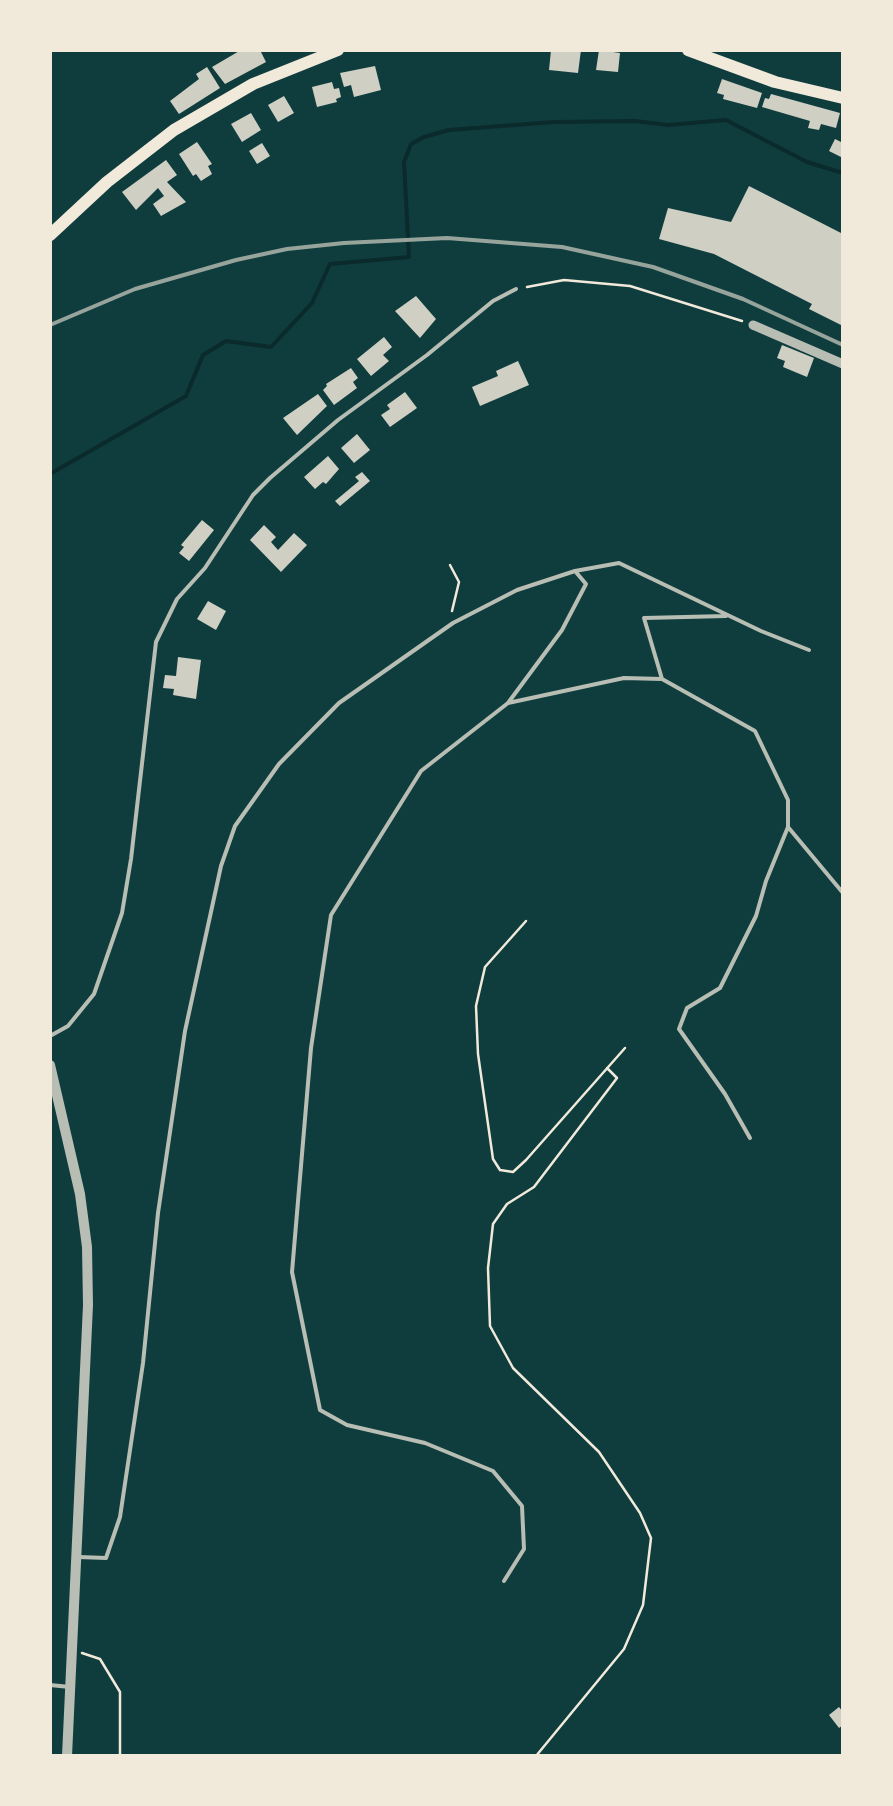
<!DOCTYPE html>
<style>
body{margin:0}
#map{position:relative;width:893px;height:1806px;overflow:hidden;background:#0f3d3e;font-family:Inter,sans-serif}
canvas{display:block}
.frame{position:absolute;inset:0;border:52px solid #f1e9da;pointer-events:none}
</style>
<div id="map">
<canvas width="893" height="1806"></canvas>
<div class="frame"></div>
</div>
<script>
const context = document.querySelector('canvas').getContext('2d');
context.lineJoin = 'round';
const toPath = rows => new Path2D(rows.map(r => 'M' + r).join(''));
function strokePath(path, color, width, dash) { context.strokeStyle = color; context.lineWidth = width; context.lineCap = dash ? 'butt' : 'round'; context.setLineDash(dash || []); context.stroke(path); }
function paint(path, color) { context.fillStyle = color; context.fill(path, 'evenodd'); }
strokePath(toPath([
 [50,474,186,396,203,355,226,341,271,347,312,303,330,264,409,257,404,162,411,144,424,137,449,130,554,122,635,121,668,125,726,120,807,162,843,173]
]), '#0a2a2b', 4);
paint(toPath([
 [241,50,260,50,266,62,225,84,212,67],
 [551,50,581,50,578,73,549,70],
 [599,50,620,53,618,72,596,70],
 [375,66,381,90,354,97,351,85,344,87,340,73],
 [207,67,220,88,179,114,170,101,199,79,196,74],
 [722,79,762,93,757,108,723,99,724,95,717,93],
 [332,82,334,89,339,88,341,97,336,99,337,102,317,107,312,87],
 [771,94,840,113,836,128,821,124,819,130,808,128,810,121,762,107,765,98,769,99],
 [284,96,294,113,278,122,268,105],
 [251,113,261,130,242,142,231,124],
 [835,139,843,143,841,157,829,151],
 [197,142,212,164,208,166,212,174,201,181,196,174,193,176,179,154],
 [262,143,270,156,257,164,249,151],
 [166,160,177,175,167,182,186,202,161,216,153,204,164,196,158,188,136,210,122,192],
 [749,186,843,234,843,326,809,309,812,304,714,254,659,239,668,208,731,222],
 [416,296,436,319,420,338,395,311],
 [384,337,392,347,383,355,389,361,371,376,357,359],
 [782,345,814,358,807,377,783,367,785,361,777,358],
 [518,361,529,385,480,406,472,387,498,376,496,371],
 [351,368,358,378,353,382,357,388,334,405,323,390,327,386,326,384],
 [405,392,417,408,390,427,381,415,390,409,387,405],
 [318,394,327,406,297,435,283,418],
 [357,434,370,450,354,463,341,448],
 [328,456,339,469,326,484,323,482,315,489,304,477],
 [362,472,370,481,340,506,335,501,359,481,355,477],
 [202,520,214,530,189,561,179,553,184,547,181,545],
 [264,525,276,537,271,542,278,550,294,533,307,545,281,572,250,540],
 [208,601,226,611,216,630,197,619],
 [178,657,201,660,196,699,173,695,174,689,163,688,165,675,176,676],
 [839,1707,843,1712,843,1725,839,1728,829,1715]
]), '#cfcfc3');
strokePath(toPath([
 [527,287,564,280,630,286,742,321],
 [450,565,459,582,452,611],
 [526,921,485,967,476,1006,478,1054,493,1159,500,1170,513,1172,526,1160,625,1048],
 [82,1653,100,1659,120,1692,120,1756],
 [536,1756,624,1649,643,1605,651,1538,640,1513,599,1452,513,1368,490,1326,488,1268,493,1224,507,1204,534,1187,617,1078,607,1068]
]), '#f1e9da', 2.5);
strokePath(toPath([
 [575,571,619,563,761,631,809,650],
 [662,679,644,618,726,616],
 [788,827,843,893],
 [50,1036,68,1026,94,994,122,913,131,859,156,642,177,599,205,568,253,495,270,478,338,420,427,355,493,301,516,289],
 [79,1557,106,1558,120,1517,143,1363,158,1213,185,1031,221,866,235,826,279,764,339,703,453,623,517,590,575,571,586,584,562,630,508,703,624,678,662,679,755,731,788,800,788,827,766,881,756,916,720,988,687,1008,679,1029,725,1094,750,1138],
 [504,1581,524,1549,522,1506,493,1471,425,1443,347,1425,320,1410,292,1272,311,1048,331,915,421,771,508,703],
 [50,1685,70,1687]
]), '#b8beb3', 4);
strokePath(toPath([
 [753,325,843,364]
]), '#b8beb3', 9);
strokePath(toPath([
 [50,1065,80,1194,87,1247,88,1305,67,1756]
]), '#b8beb3', 10);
strokePath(toPath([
 [688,50,775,82,843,98],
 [50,235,107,182,174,130,253,84,338,50]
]), '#f1e9da', 12);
strokePath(toPath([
 [50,325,135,289,236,260,287,249,344,243,447,238,562,247,653,267,743,299,843,345]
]), '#97a49c', 4);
</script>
